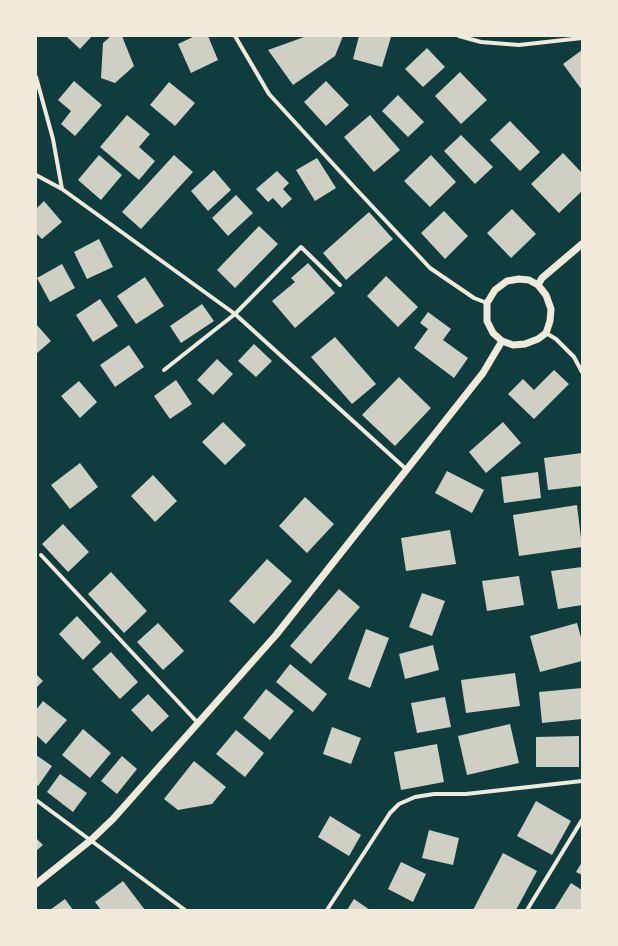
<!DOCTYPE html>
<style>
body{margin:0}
#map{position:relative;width:618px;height:946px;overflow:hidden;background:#0f3d3e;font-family:"Titillium Web",sans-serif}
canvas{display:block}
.frame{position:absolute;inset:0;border:37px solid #f1e9da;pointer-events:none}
</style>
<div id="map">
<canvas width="618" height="946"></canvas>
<div class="frame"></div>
</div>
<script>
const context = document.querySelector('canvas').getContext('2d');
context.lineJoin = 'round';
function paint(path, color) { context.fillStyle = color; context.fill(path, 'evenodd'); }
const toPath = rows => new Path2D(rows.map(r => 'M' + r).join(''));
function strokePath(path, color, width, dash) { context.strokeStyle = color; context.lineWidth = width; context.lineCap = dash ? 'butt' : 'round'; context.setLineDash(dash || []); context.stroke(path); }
paint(toPath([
 [66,36,92,36,80,49],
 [111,36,122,36,134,66,115,83,101,78,103,43],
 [195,36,208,36,218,60,191,73,178,44],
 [307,36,343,36,335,56,293,85,268,50],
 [359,36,391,37,382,67,353,59],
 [427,48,445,67,423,87,405,69],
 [582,50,582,90,563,64],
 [460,72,487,100,461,124,435,96],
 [74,81,102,105,75,136,61,124,71,111,58,100],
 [326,81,349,105,326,126,304,102],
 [169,82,195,103,175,126,150,105],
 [398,95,424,122,408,137,382,111],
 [127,115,150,134,139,147,155,161,139,180,100,147],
 [370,115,400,150,374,172,344,137],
 [510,121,540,152,520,171,490,140],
 [461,135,493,167,475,184,444,151],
 [563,153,582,173,582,191,559,213,531,184],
 [99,155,122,175,101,200,78,180],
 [174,155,193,172,141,229,122,212],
 [431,155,456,182,430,207,404,181],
 [317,158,336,188,315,201,296,170],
 [214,170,231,190,208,211,191,191],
 [277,171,289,183,283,189,292,199,282,208,273,198,268,202,256,189],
 [236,195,253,213,228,236,212,218],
 [44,201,62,222,42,239,36,233,36,209],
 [512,209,536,234,511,258,487,233],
 [444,211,468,236,445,259,421,233],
 [369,212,393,239,346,280,323,253],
 [259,226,278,244,235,288,217,270],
 [99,239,113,267,87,279,74,252],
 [308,263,335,293,295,328,272,301,295,282,291,278],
 [62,264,75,288,50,302,37,278],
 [386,276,418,307,398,327,367,296],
 [145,277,164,306,136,324,117,296],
 [100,299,118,326,93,342,76,315],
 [202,304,214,321,181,343,170,326],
 [428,312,451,329,443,340,468,358,454,378,414,348,428,329,420,323],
 [36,324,51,341,36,354],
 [335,337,376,384,352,404,311,357],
 [254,344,272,361,256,377,238,361],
 [129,345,144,367,115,387,100,365],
 [217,359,233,374,213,395,197,380],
 [554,370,569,384,534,419,508,394,523,379,534,390],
 [399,377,431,408,395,446,362,415],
 [176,380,192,404,170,419,154,396],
 [79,381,97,402,80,418,61,396],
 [223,422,246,445,225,465,202,442],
 [503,422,521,443,486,473,469,452],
 [582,453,582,486,548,490,544,458],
 [80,463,98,487,70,509,51,485],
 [447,471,484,490,472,513,435,493],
 [538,472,541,498,504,503,501,477],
 [153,475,177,501,155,522,131,496],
 [305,497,334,524,307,553,279,526],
 [577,505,582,547,519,556,513,515],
 [63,524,89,552,68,572,42,544],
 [450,530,456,564,406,571,401,538],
 [267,559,292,581,254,624,229,601],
 [582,567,582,605,558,609,551,571],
 [111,572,147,611,124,633,88,594],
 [519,576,524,605,487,611,482,581],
 [339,589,360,607,311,664,290,646],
 [422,593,445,601,432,636,409,627],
 [77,616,101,642,83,660,59,634],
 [158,623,184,651,163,670,137,642],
 [577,623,582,641,582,661,540,672,530,636],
 [366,629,389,638,370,688,348,679],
 [433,645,439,670,405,679,399,654],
 [111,652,138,682,120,699,92,669],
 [290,664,327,694,313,712,276,682],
 [515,673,520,706,466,713,461,680],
 [36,674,43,681,36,688],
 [582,688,582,719,542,723,539,692],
 [266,689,294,711,270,740,243,718],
 [148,694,169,716,152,732,131,710],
 [445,697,451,727,417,733,411,703],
 [43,701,67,720,46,744,36,735,36,710],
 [510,724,519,763,467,775,458,736],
 [332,727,361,738,351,764,323,754],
 [83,729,111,753,90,778,62,755],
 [236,730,264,753,245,777,216,754],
 [579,736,579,767,536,767,536,737],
 [437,744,444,782,401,790,394,752],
 [36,755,52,766,38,786,36,785],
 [122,756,137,769,117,794,101,781],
 [194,761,226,787,212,804,178,810,164,799],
 [60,774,87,793,73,812,47,792],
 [536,801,571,821,552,855,517,836],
 [330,816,361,835,349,856,318,837],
 [429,830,459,838,453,865,422,858],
 [36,838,43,845,36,851],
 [503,853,537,871,516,910,473,910],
 [401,862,426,874,413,902,388,889],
 [582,862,582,875,576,872],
 [123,881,145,910,101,910,95,902],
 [571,883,582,890,582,910,554,910],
 [65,899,73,910,50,910],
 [354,899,370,910,347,910]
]), '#cfcfc3');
strokePath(toPath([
 [235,36,269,94,356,189,430,268,474,298,487,303],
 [459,36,481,42,519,45,582,38],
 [36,77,53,139,62,189],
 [36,175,62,189,235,314,407,470],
 [546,333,556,339,574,357,582,372],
 [164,370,235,314,301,247,340,285],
 [41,555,197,722],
 [36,800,185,910],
 [327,910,390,813,399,804,415,797,434,794,466,794,582,781],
 [527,910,582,820]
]), '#f1e9da', 4);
strokePath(toPath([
 [519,279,529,280,538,285,546,295,551,309,550,321,546,333,538,339,525,344,513,345,502,341,493,333,487,321,487,303,495,290,507,281,519,279],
 [538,285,542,278,582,244],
 [36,884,91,840,113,819,276,635,483,373,502,341]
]), '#f1e9da', 7);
</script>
